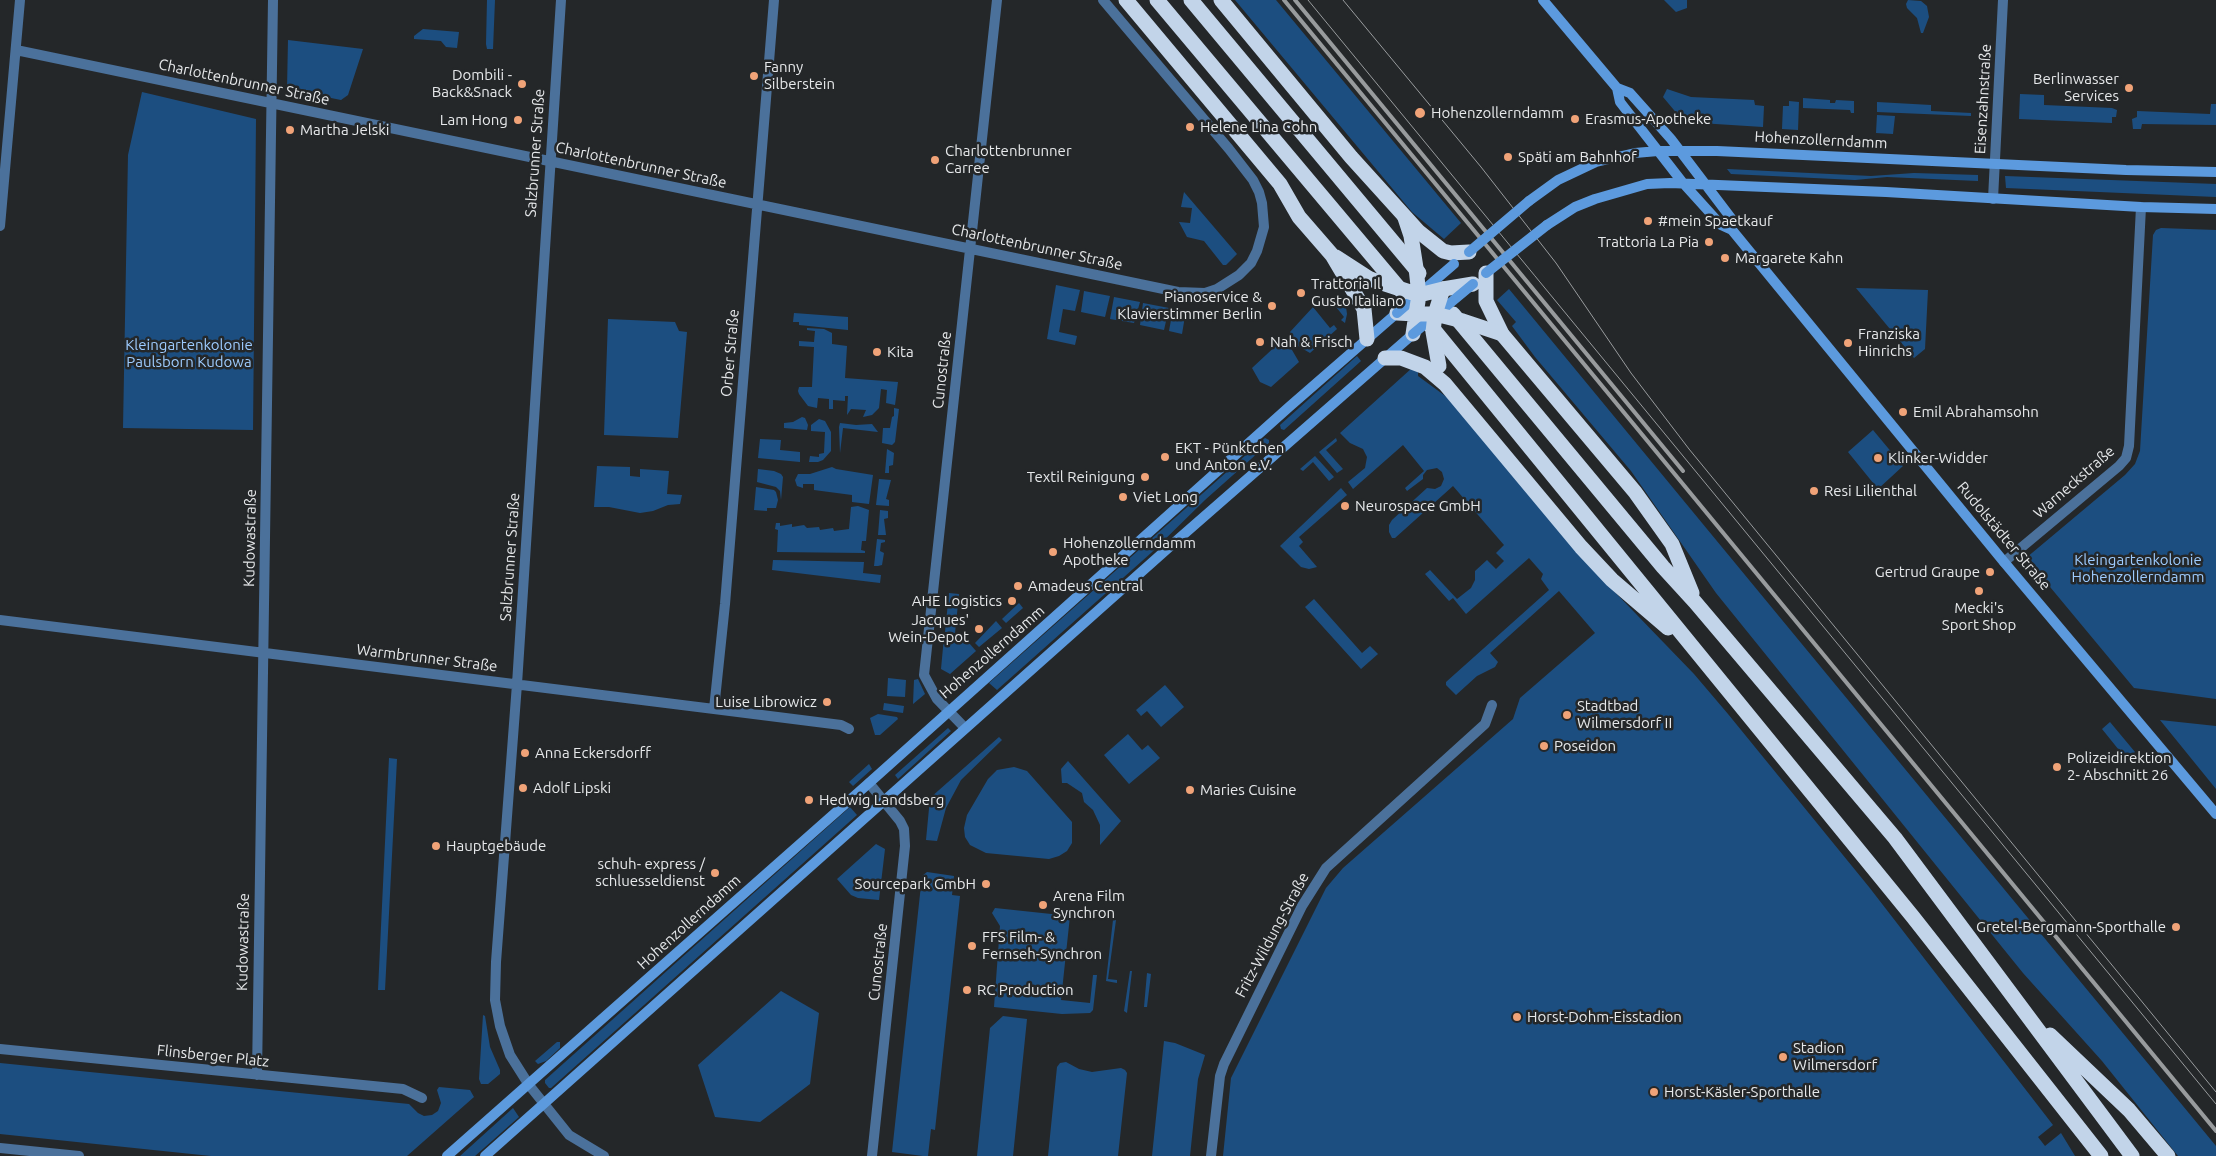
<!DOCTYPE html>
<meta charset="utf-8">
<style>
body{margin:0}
canvas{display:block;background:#242729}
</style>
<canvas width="2216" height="1156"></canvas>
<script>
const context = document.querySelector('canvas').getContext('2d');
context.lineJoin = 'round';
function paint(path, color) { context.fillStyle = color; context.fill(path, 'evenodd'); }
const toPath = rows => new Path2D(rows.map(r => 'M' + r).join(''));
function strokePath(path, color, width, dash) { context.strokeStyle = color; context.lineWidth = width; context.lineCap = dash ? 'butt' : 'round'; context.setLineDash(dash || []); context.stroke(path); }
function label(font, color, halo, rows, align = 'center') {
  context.font = font + ' Ubuntu,sans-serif'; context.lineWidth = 5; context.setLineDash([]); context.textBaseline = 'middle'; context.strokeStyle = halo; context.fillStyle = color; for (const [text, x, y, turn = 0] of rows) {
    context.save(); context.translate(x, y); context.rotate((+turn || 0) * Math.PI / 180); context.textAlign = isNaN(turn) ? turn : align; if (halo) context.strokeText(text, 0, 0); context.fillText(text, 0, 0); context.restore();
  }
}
paint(toPath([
 [487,0,495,0,493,49,487,49,486,44],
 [1235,0,1276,0,1461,223,1444,239,1412,212],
 [1664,0,1687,0,1687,8,1676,12],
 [1908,0,1921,1,1927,6,1929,17,1923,33,1921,33,1917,18,1907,8,1906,4],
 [423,29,459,32,457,48,446,47,441,41,414,39,414,36],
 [288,40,363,49,348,95,341,100,287,89],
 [1667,89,1691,97,1754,100,1755,105,1764,106,1763,127,1684,122,1663,97],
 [142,92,256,119,253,430,123,428,128,155],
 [2020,94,2044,95,2044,105,2112,108,2117,110,2116,117,2112,117,2112,123,2019,119],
 [1803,98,1830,100,1830,103,1835,103,1836,100,1854,101,1854,113,1851,113,1850,110,1803,108],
 [1789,101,1799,102,1798,130,1782,129,1783,106,1789,106],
 [1877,102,1931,105,1931,111,1971,113,1971,116,1877,112],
 [2211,104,2216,104,2216,125,2142,124,2141,129,2133,129,2132,119,2137,117,2137,111,2210,114],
 [1877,115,1895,116,1893,134,1876,133],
 [1727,169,1871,176,1914,173,1978,175,1978,181,1887,177,1855,180,1731,174],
 [2005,176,2216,184,2216,197,2006,188],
 [1184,192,1237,254,1226,265,1223,265,1204,241,1187,237,1179,222,1190,223,1192,208,1181,207],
 [2161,228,2216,230,2216,699,2134,688,2026,558,2125,475,2135,464,2140,451,2153,235,2156,230],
 [1056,285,1080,290,1075,311,1063,309,1059,332,1077,336,1075,345,1047,339],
 [1856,288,1928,290,1925,349,1914,358],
 [1509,289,2216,1146,2216,1156,2178,1156,2102,1061,2023,973,1716,593,1631,471,1535,357,1512,326,1516,322,1497,300],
 [1084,291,1110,296,1105,317,1081,312],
 [1114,297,1140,302,1134,323,1110,319],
 [1337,297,1346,307,1347,314,1345,323,1341,320,1344,317,1329,298],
 [1143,303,1169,308,1164,330,1140,325],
 [1313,307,1330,328,1334,325,1337,329,1310,353,1298,346,1290,332],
 [1173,309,1186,310,1182,334,1169,331],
 [794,313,848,317,848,330,799,325,799,322,793,322],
 [608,319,675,322,679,331,687,332,678,438,604,435],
 [807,328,824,329,832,333,832,344,847,346,845,378,898,382,895,405,886,403,887,390,881,389,879,408,872,415,863,417,866,410,851,409,847,415,848,396,845,396,845,401,833,400,833,409,829,409,829,399,818,398,817,408,808,406,799,394,798,391,799,387,812,387,814,347,799,346,799,341,814,342,815,331,807,330],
 [1280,342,1292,350,1299,362,1271,387,1260,382,1252,368],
 [1357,356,1361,361,1284,430,1281,429,1280,425],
 [1412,368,1418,371,1418,376,1448,398,1580,556,1694,674,1728,714,1869,887,2053,1125,2038,1137,2045,1146,2061,1133,2075,1156,1223,1156,1231,1078,1326,888,1343,868,1513,719,1520,698,1595,633,1559,591,1490,653,1498,662,1495,667,1477,676,1456,695,1446,685,1446,682,1549,590,1541,579,1543,574,1529,558,1466,614,1453,598,1449,601,1425,574,1430,570,1457,599,1471,588,1475,580,1475,571,1487,560,1496,569,1504,561,1496,553,1504,545,1453,486,1395,538,1392,538,1389,532,1389,525,1392,520,1427,488,1435,489,1441,486,1444,479,1442,472,1437,468,1427,470,1423,475,1423,479,1407,491,1405,488,1424,471,1403,445,1353,489,1348,482,1365,468,1367,457,1363,449,1350,443,1340,433],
 [894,408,899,409,895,442,892,445,882,443,883,428,890,428,892,417,894,416],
 [802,417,805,418,808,425,807,430,784,428,784,423,793,422],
 [819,419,825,421,831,432,831,451,823,460,818,462,809,462,810,456,819,457,819,454,824,453,825,432,811,431,811,425],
 [840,423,856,425,872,424,878,432,843,428,840,453,839,427],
 [1873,430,1903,466,1878,489,1848,452],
 [1265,438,1269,440,1269,443,1205,500,1151,553,997,690,989,683],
 [1336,438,1337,441,1326,450,1343,469,1337,473,1319,452],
 [760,439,781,440,780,450,800,452,800,462,758,458],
 [887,449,894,453,893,465,889,466,889,473,885,473],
 [1315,456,1334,477,1329,481,1313,462,1303,471,1300,469],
 [597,466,630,467,630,476,640,477,640,469,669,471,667,494,682,495,680,504,668,505,653,511,640,513,609,507,594,507],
 [832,467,836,469,873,475,869,504,852,502,852,495,814,490,814,484,803,484,803,488,797,486,795,480,798,474,810,474],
 [758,469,774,471,781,474,783,477,781,500,780,491,776,487,757,482],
 [879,479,891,480,886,499,889,500,889,506,876,505],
 [756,487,774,490,776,492,778,500,776,508,767,508,767,511,754,510],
 [1341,488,1347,495,1299,537,1303,542,1299,546,1317,567,1309,569,1301,567,1280,546],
 [858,506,869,510,866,541,862,541,861,550,865,551,865,553,777,552,778,530,775,529,776,523,780,523,780,526,792,524,792,527,804,525,807,528,819,527,820,530,833,528,834,531,849,529,851,507],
 [880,510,888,511,888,518,884,519,886,535,878,535],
 [877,539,885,540,885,542,881,543,880,551,884,553,882,565,878,566,874,566],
 [773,560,864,562,863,573,881,575,880,583,772,570],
 [949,593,959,594,955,633,945,632],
 [1314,599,1362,653,1370,646,1378,654,1361,669,1305,607],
 [1019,603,1023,608,1006,623,1002,619],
 [996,621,1002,628,979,647,975,643],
 [944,637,959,638,969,643,976,651,950,674,941,669],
 [888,678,906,680,905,697,887,696],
 [918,679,925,694,913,704,914,680],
 [1165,685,1184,707,1161,727,1147,711,1141,716,1136,710],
 [884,703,904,706,903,713,883,710],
 [878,714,897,717,898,719,880,735,875,735,870,718],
 [2160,720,2216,726,2216,789],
 [2110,722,2135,752,2127,760,2102,729],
 [948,728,951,731,898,779,895,775],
 [1128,734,1142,750,1148,745,1160,758,1129,784,1104,755],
 [999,737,1002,740,961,780,946,808,937,841,926,840,930,798],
 [389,758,397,759,385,990,378,990],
 [1068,761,1121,821,1100,845,1100,825,1093,810,1084,802,1082,793,1067,783,1062,783,1061,769],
 [869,764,872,769,853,786,849,782],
 [1014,767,1027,771,1072,822,1072,843,1067,851,1059,856,1049,859,986,853,970,845,965,837,964,828,967,815,988,779,997,770],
 [850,807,857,815,551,1088,549,1088,545,1083,545,1080],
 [876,844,885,849,879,900,858,898,851,895,837,879],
 [927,872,954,876,952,895,960,896,935,1130,931,1129,928,1156,923,1156,892,1152,922,876],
 [995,908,1070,916,1061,1000,1090,1003,1093,975,1097,975,1093,1010,1090,1013,1062,1014,994,1007,1000,926,992,913],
 [1113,920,1116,920,1108,979,1117,980,1117,983,1106,981],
 [1130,971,1132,971,1127,1013,1124,1011],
 [1147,973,1151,974,1147,1007,1144,1007],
 [781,991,819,1013,810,1084,760,1122,715,1117,698,1065],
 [483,1015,485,1016,490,1047,500,1070,500,1074,488,1084,481,1084,479,1079],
 [1003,1016,1027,1019,1013,1156,977,1156,990,1028],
 [1164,1041,1175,1043,1205,1055,1198,1079,1190,1156,1152,1156],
 [557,1042,560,1042,560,1048,546,1061,538,1064,535,1061],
 [1066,1062,1079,1069,1092,1072,1121,1068,1125,1070,1127,1073,1118,1156,1048,1156,1057,1067,1060,1063],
 [0,1063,409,1104,418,1113,424,1116,432,1115,438,1111,441,1103,437,1090,439,1087,470,1090,474,1097,407,1156,211,1156,0,1134],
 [513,1108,519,1117,475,1156,460,1156]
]), '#1c4e80');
strokePath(toPath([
 [561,0,517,684,496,962,495,1000,500,1026,510,1055,529,1085,569,1135,604,1156],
 [16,50,1178,292,1205,293,1217,289,1239,275,1251,263,1257,251,1264,227,1262,203,1259,192,1253,180,1229,149,1103,0],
 [1993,199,2003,0],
 [0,226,20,0],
 [2004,562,2119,466,2126,458,2129,446,2141,207],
 [0,620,714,709,841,725,849,729],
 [714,709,725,604,774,0],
 [965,728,937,699,924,675,997,0],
 [869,783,900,821,904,829,905,846,872,1156],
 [0,1049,403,1089,422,1098],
 [257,1075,273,0],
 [0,1148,79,1156],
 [1211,1156,1220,1076,1224,1064,1302,906,1326,868,1485,724,1492,705]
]), '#4b719b', 10);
strokePath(toPath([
 [1543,0,1617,88,1630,93,1671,139,1731,218,1732,230],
 [1617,88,1620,102,1683,183,1721,225,1732,230,2004,562,2216,814],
 [1529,201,1558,180,1596,162,1635,153,1658,151,1717,151,2126,170,2216,172],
 [1547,225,1575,207,1595,199,1647,184,1670,183,1886,192,2141,207,2216,209],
 [447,1156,869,783,1289,407,1397,313],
 [485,1156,1175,542,1413,334]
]), '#5c9ade', 10);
strokePath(toPath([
 [1126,0,1280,184,1299,217,1332,255,1364,309,1367,339],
 [1157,0,1404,294],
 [1191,0,1419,273],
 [1221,0,1351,157,1418,231,1443,251,1451,253,1469,252],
 [1336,257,1370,279],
 [1486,273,1486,301,1502,334,1635,492,1672,544,1692,593],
 [1443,289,1473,284],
 [1397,313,1416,314,1413,334],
 [1453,314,1663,567,1695,602,1895,838,2132,1156],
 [1430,325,1913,917,2101,1156],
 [1385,358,1401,358,1425,367,1445,384,1581,547,1612,580,1668,628],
 [2050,1035,2129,1110,2168,1156]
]), '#c2d4e9', 15);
strokePath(toPath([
 [1308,0,2216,1104],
 [1343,0,1481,167,1556,263,1631,373,1689,449,2216,1092]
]), '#989b9d', 1);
strokePath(toPath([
 [1284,0,2216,1131],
 [1295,0,1683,471]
]), '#989b9d', 4);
strokePath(toPath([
 [1469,252,1529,201],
 [1486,273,1547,225],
 [1397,313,1454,264],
 [1413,334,1473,284]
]), '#5c9ade', 10);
strokePath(toPath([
 [1405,218,1411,236,1416,268,1419,295,1416,314,1435,314,1463,321,1502,334],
 [1370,279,1419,295,1443,289],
 [1439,366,1433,332,1435,314,1443,289]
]), '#c2d4e9', 15);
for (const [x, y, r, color] of [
 [754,76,5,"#f0a378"],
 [522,84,5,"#f0a378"],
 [2129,88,5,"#f0a378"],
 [1420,113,6,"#f0a378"],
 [1575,119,5,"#f0a378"],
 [518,120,5,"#f0a378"],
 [1190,127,5,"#f0a378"],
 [290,130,5,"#f0a378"],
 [1508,157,5,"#f0a378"],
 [935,160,5,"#f0a378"],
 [1648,221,5,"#f0a378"],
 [1709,242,5,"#f0a378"],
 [1725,258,5,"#f0a378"],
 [1301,293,5,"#f0a378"],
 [1272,306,5,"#f0a378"],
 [1260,342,5,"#f0a378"],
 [1848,343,5,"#f0a378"],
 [877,352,5,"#f0a378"],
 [1903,412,5,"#f0a378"],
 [1165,457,5,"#f0a378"],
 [1878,458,5,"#f0a378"],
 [1145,477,5,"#f0a378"],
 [1814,491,5,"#f0a378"],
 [1123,497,5,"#f0a378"],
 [1345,506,5,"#f0a378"],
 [1053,552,5,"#f0a378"],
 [1990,572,5,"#f0a378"],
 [1018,586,5,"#f0a378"],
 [1979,591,5,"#f0a378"],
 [1012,601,5,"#f0a378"],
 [979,629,5,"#f0a378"],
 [827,702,5,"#f0a378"],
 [1567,715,5,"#f0a378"],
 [1544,746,5,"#f0a378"],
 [525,753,5,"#f0a378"],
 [2057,767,5,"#f0a378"],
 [523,788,5,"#f0a378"],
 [1190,790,5,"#f0a378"],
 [809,800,5,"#f0a378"],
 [436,846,5,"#f0a378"],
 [715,873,5,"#f0a378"],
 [986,884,5,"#f0a378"],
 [1043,905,5,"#f0a378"],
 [2176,927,5,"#f0a378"],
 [972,946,5,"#f0a378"],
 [967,990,5,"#f0a378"],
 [1517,1017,5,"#f0a378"],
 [1783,1057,5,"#f0a378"],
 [1654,1092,5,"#f0a378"]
]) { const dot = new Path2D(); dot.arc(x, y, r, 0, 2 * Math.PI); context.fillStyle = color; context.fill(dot); strokePath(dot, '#242729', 2); }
label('15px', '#e6e8ea', '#242729', [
 ["Fanny",764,67],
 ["Silberstein",764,84],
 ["Dombili -",512,75,"right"],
 ["Back&Snack",512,92,"right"],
 ["Berlinwasser",2119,79,"right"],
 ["Services",2119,96,"right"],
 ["Hohenzollerndamm",1431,113],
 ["Erasmus-Apotheke",1585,119],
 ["Lam Hong",508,120,"right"],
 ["Helene Lina Cohn",1200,127],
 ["Martha Jelski",300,130],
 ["Charlottenbrunner",945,151],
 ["Carree",945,168],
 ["Späti am Bahnhof",1518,157],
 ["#mein Spaetkauf",1658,221],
 ["Trattoria La Pia",1699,242,"right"],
 ["Margarete Kahn",1735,258],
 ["Trattoria Il",1311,284],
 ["Gusto Italiano",1311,301],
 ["Pianoservice &",1262,297,"right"],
 ["Klavierstimmer Berlin",1262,314,"right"],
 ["Franziska",1858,334],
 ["Hinrichs",1858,351],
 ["Nah & Frisch",1270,342],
 ["Kita",887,352],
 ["Emil Abrahamsohn",1913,412],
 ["EKT - Pünktchen",1175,448],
 ["und Anton e.V.",1175,465],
 ["Klinker-Widder",1888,458],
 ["Textil Reinigung",1135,477,"right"],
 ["Resi Lilienthal",1824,491],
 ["Viet Long",1133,497],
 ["Neurospace GmbH",1355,506],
 ["Hohenzollerndamm",1063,543],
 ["Apotheke",1063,560],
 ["Gertrud Graupe",1980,572,"right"],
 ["Amadeus Central",1028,586],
 ["AHE Logistics",1002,601,"right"],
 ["Mecki's",1979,608,"center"],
 ["Sport Shop",1979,625,"center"],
 ["Jacques'",969,620,"right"],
 ["Wein-Depot",969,637,"right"],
 ["Luise Librowicz",817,702,"right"],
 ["Stadtbad",1577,706],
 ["Wilmersdorf II",1577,723],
 ["Poseidon",1554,746],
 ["Anna Eckersdorff",535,753],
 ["Polizeidirektion",2067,758],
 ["2- Abschnitt 26",2067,775],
 ["Adolf Lipski",533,788],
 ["Maries Cuisine",1200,790],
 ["Hedwig Landsberg",819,800],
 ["Hauptgebäude",446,846],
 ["schuh- express /",705,864,"right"],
 ["schluesseldienst",705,881,"right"],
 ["Sourcepark GmbH",976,884,"right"],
 ["Arena Film",1053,896],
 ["Synchron",1053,913],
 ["Gretel-Bergmann-Sporthalle",2166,927,"right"],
 ["FFS Film- &",982,937],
 ["Fernseh-Synchron",982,954],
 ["RC Production",977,990],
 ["Horst-Dohm-Eisstadion",1527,1017],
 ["Stadion",1793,1048],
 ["Wilmersdorf",1793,1065],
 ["Horst-Käsler-Sporthalle",1664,1092]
], 'left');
label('15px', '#e6e8ea', '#242729', [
 ["Charlottenbrunner Straße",244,82,12],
 ["Eisenzahnstraße",1983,99,-87],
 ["Hohenzollerndamm",1821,140,3],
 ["Salzbrunner Straße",535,153,-86],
 ["Charlottenbrunner Straße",641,165,12],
 ["Charlottenbrunner Straße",1037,247,12],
 ["Orber Straße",730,353,-85],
 ["Cunostraße",942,370,-84],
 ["Warneckstraße",2074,482,-41],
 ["Rudolstädter Straße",2004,536,50],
 ["Kudowastraße",250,538,-89],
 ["Salzbrunner Straße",510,557,-86],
 ["Hohenzollerndamm",992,652,-41],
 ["Warmbrunner Straße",427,658,7],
 ["Hohenzollerndamm",689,922,-42],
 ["Fritz-Wildung-Straße",1272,935,-62],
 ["Kudowastraße",243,942,-89],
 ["Cunostraße",878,962,-84],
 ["Flinsberger Platz",213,1056,6]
]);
label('15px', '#9dcbfe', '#242729', [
 ["Kleingartenkolonie",189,345],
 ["Paulsborn Kudowa",189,362],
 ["Kleingartenkolonie",2138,560],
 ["Hohenzollerndamm",2138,577]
]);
</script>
